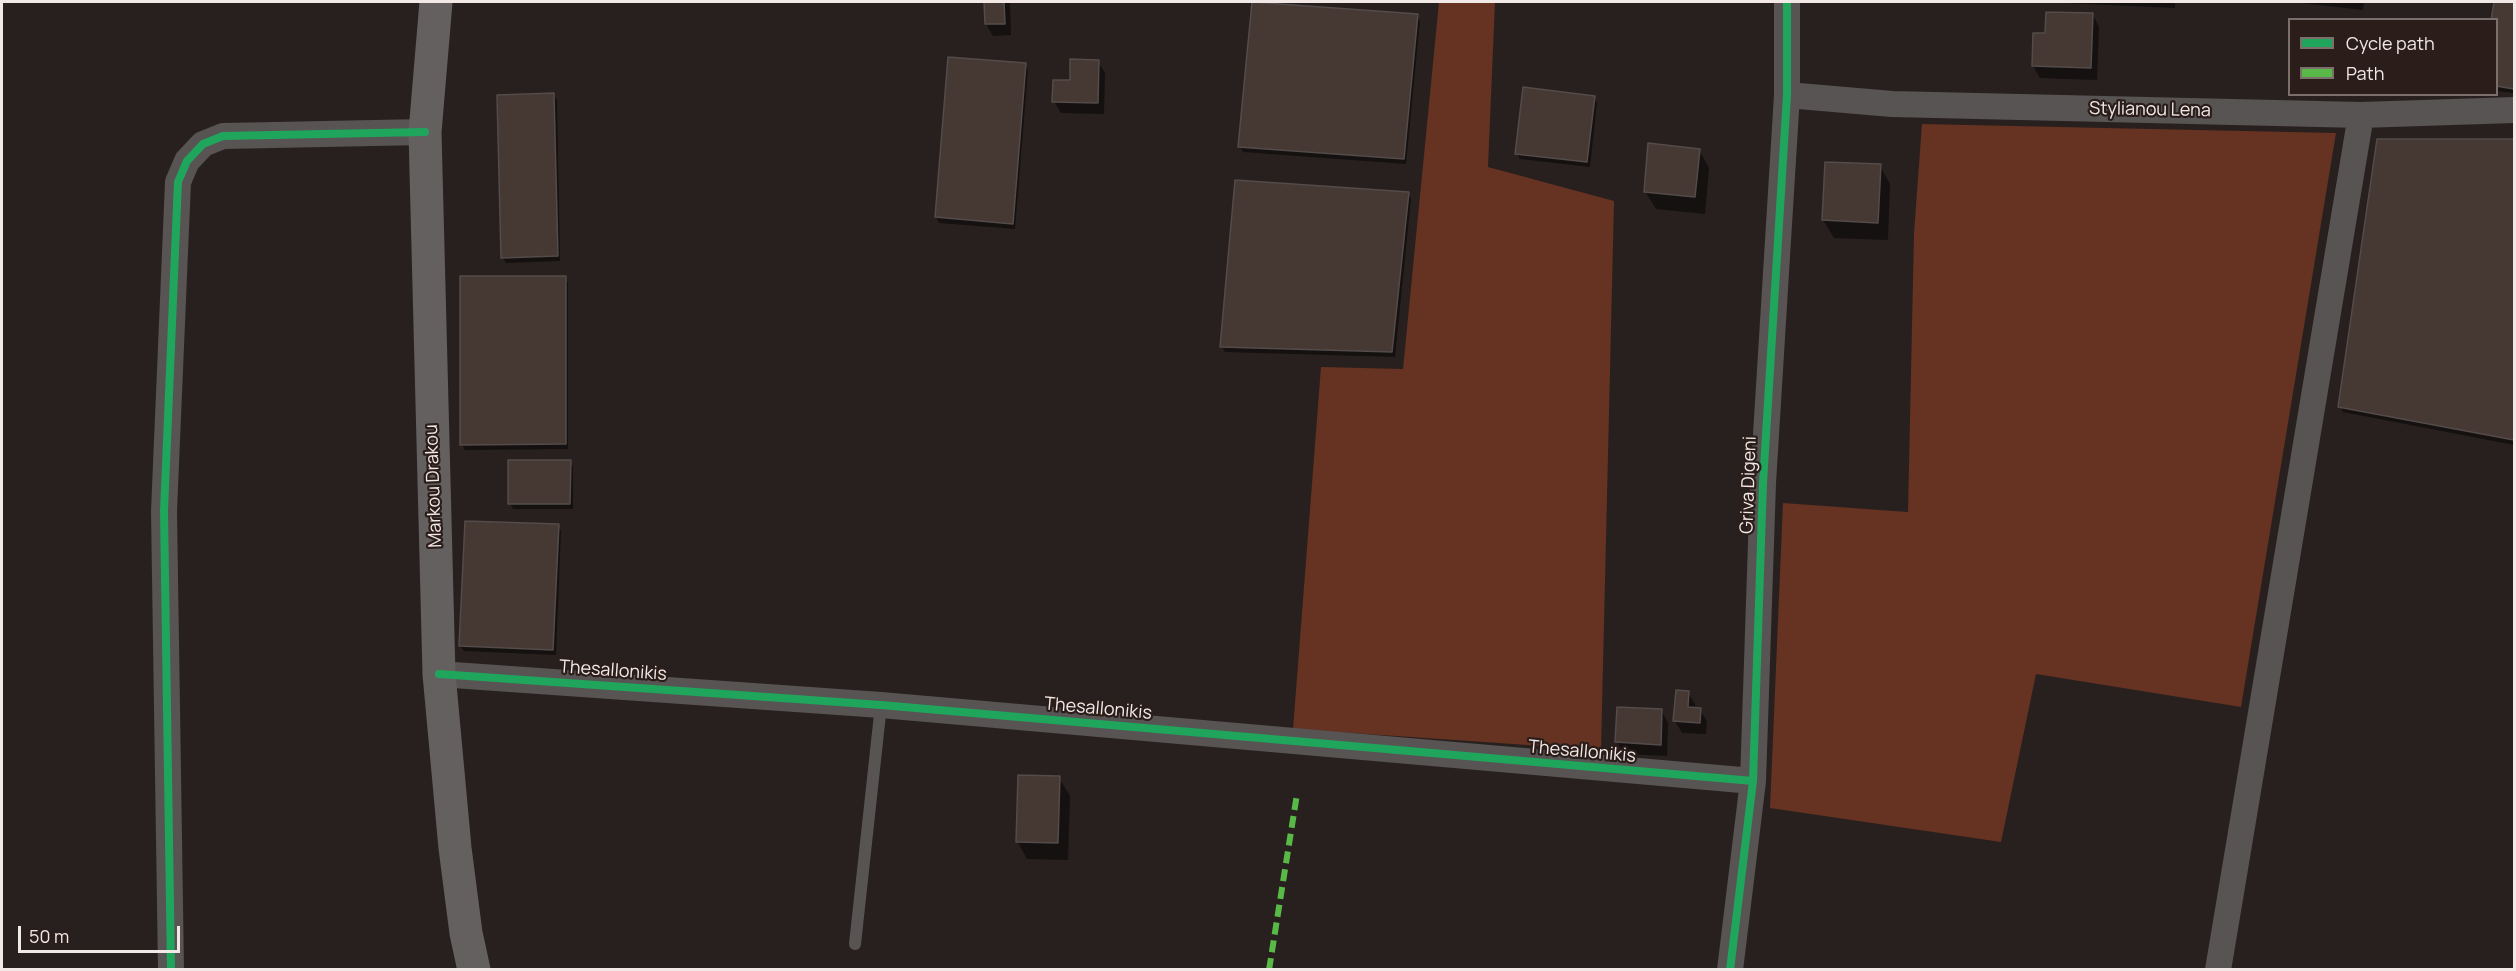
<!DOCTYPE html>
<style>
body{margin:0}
#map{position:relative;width:2516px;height:971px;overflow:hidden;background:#27201e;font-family:Manrope,sans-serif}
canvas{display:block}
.frame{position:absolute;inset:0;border:3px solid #f2e9e6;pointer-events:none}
.legend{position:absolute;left:2288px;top:18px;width:210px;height:78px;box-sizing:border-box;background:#2b1e1a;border:2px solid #7b6f6c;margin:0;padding:8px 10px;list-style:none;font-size:18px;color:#f2e9e6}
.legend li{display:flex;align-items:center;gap:12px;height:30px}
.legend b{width:30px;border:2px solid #7b6f6c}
.scale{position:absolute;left:18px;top:926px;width:162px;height:27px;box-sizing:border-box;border:3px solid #f2e9e6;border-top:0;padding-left:8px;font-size:18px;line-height:21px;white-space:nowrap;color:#f2e9e6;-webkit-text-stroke:4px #2b1e1a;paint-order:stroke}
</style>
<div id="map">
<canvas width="2516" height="971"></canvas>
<div class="frame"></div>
<ul class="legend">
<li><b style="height:8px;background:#20a55d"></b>Cycle path</li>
<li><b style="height:8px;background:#58b947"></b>Path</li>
</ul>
<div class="scale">50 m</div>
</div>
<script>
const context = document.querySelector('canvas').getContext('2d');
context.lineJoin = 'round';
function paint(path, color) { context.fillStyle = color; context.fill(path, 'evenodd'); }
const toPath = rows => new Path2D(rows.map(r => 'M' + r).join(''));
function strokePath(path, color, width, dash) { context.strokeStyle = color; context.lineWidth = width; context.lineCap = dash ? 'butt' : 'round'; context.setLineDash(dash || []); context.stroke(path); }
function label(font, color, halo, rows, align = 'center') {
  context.font = font + ' Manrope,sans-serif'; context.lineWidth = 4.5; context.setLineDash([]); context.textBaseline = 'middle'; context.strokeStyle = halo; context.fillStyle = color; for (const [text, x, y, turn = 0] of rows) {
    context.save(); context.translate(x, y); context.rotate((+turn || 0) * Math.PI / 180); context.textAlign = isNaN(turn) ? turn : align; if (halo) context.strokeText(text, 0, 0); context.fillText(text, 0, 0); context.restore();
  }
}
paint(toPath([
 [1439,2,1495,2,1488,167,1614,201,1601,750,1293,729,1321,367,1403,369],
 [1922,124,2336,133,2241,707,2036,674,2001,842,1770,808,1783,503,1908,512,1914,233]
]), '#663222');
paint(toPath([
 [985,2,1010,2,1011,35,993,36,986,24],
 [2042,2,2175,2,2175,8],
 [2293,2,2364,2,2363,10],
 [2486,2,2514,2,2514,93,2496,91,2495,4],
 [2093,15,2099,27,2097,80,2040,78,2033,66,2034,34,2047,35],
 [1417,16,1420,21,1406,164,1243,152,1240,146],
 [949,58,1025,64,1028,70,1015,229,939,223,936,217],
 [1098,62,1105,73,1104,114,1061,113,1054,101,1071,82],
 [554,95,557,100,560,261,506,263,502,257],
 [1594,97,1597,103,1590,167,1520,159,1517,154],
 [2378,140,2514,140,2514,445,2343,412,2340,406],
 [1699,150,1709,168,1705,214,1656,209,1645,191],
 [1880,166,1890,184,1888,240,1834,238,1823,220],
 [1408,193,1411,199,1395,357,1225,352,1222,347],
 [565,277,568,283,568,449,465,450,462,445],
 [570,462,573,467,573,509,513,509,510,503],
 [558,526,561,531,556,655,464,651,460,646],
 [1688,693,1695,704,1695,709,1700,710,1707,721,1706,734,1682,733,1675,721],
 [1662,711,1668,723,1667,756,1624,754,1617,742],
 [1059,778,1070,796,1068,860,1027,859,1017,841]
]), '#0007');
const building = toPath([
 [984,2,1004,2,1005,24,985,24,984,2],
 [1252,2,1418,14,1404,159,1238,147,1252,2],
 [2494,2,2514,2,2514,89,2496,86,2496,20,2491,20,2494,2],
 [2046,12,2093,13,2091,68,2032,66,2033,33,2045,33,2046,12],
 [948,57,1026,63,1013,224,935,217,948,57],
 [1070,59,1099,60,1098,103,1052,102,1053,80,1070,80,1070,59],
 [1523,87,1595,96,1587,162,1515,154,1523,87],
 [554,93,558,256,501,258,497,95,554,93],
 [2377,139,2514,139,2514,440,2338,407,2377,139],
 [1648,143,1700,149,1695,197,1644,192,1648,143],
 [1825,162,1881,164,1878,223,1822,220,1825,162],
 [1235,180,1409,192,1392,352,1220,347,1235,180],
 [460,276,566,276,566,444,460,445,460,276],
 [508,460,571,460,570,504,508,504,508,460],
 [465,521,559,524,553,650,459,646,465,521],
 [1676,690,1689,691,1688,707,1701,708,1700,723,1673,721,1676,690],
 [1617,707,1662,709,1661,745,1615,742,1617,707],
 [1018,775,1060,776,1058,843,1016,842,1018,775]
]);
paint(building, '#463833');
strokePath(building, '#534c4a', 1.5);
strokePath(toPath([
 [855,944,881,705]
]), '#575453', 12);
strokePath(toPath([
 [1787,95,1892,104,2361,115,2514,110],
 [439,674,881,705,1753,781],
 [171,970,164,511,178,182,187,161,203,144,223,136,425,132],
 [1730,970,1753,781,1763,483,1787,95,1787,2],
 [2218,970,2361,115]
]), '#575453', 26);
strokePath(toPath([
 [436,2,425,132,439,674,455,848,466,933,474,970]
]), '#63605f', 33);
strokePath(toPath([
 [1269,970,1297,794]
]), '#58b947', 6, [12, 6]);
strokePath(toPath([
 [439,674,881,705,1753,781],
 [171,970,164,511,178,182,187,161,203,144,223,136,425,132],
 [1730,970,1753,781,1763,483,1787,95,1787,2]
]), '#20a55d', 8);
label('18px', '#f2e9e6', '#2b1e1a', [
 ["Stylianou Lena",2150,110,1],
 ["Griva Digeni",1749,485,-88],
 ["Markou Drakou",434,486,-92],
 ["Thesallonikis",613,671,4],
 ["Thesallonikis",1098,709,5],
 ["Thesallonikis",1582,752,5]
]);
</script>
